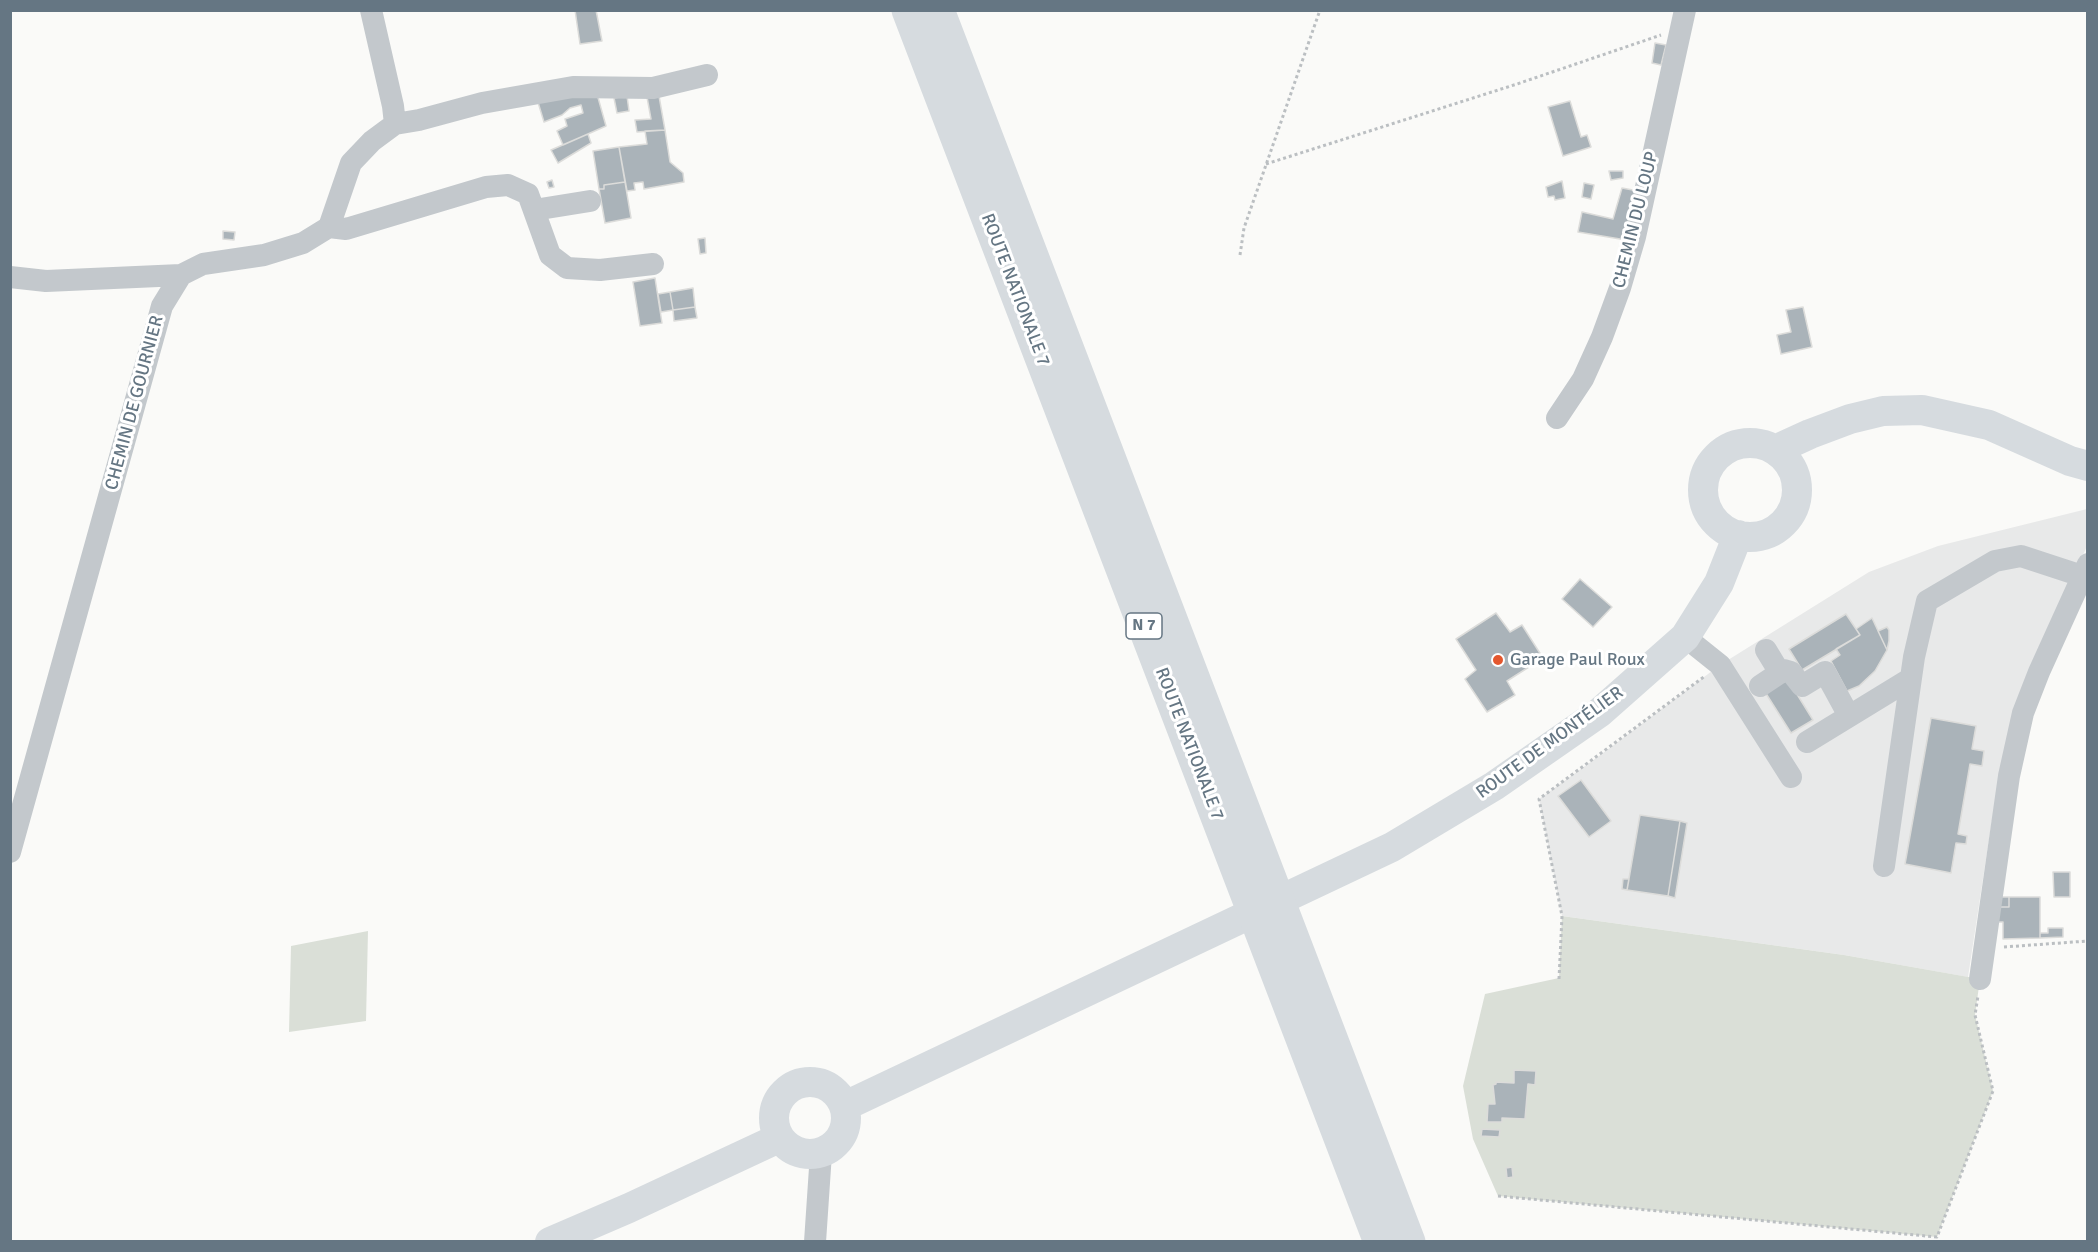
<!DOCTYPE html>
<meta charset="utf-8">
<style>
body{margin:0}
#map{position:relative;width:2098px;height:1252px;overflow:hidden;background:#fafaf8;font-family:Signika,sans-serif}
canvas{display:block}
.frame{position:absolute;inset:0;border:12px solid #657683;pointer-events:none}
</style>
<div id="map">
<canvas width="2098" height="1252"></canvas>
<div class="frame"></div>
</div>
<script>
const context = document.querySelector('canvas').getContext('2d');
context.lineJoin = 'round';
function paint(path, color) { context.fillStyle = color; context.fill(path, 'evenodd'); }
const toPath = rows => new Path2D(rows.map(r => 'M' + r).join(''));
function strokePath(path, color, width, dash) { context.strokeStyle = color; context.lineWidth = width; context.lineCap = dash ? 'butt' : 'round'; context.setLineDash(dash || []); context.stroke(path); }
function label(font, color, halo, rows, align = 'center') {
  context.font = font + ' Signika,sans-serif'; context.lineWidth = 6; context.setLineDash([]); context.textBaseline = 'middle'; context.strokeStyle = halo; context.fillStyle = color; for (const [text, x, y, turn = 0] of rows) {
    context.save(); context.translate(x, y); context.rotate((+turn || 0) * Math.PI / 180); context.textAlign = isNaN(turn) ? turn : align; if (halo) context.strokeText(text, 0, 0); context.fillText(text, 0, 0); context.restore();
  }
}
paint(toPath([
 [2087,509,2087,546,2021,697,1992,820,1968,977,1844,955,1562,916,1539,799,1599,756,1720,665,1869,572,1938,546]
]), '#e8e9e9');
paint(toPath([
 [1562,916,1844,955,1980,979,1975,1015,1993,1091,1937,1237,1498,1196,1473,1139,1463,1086,1485,994,1559,978],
 [368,931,366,1021,289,1032,291,946]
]), '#dadfd7');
const building = toPath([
 [575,10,596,10,602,41,580,44,575,10],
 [1655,43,1666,45,1661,65,1652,63,1655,43],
 [597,94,606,126,563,145,557,131,567,126,565,119,583,113,581,105,570,108,562,115,544,122,537,99,597,94],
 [627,96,629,111,617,113,614,98,627,96],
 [659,96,665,130,637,132,635,120,651,119,647,97,659,96],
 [1570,101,1581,137,1587,135,1591,147,1563,156,1548,107,1570,101],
 [665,130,670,162,683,173,684,182,644,189,643,182,634,183,635,190,627,191,619,147,647,144,645,131,665,130],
 [588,134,591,143,558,163,551,150,588,134],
 [619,147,625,182,604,185,604,189,599,189,593,151,619,147],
 [1609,171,1623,171,1623,178,1611,180,1609,171],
 [552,180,554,187,549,188,547,182,552,180],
 [1562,181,1565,198,1555,200,1554,196,1548,197,1546,187,1562,181],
 [625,182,631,218,605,223,599,189,604,189,604,185,625,182],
 [1584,183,1594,185,1591,199,1582,197,1584,183],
 [1622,188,1638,191,1626,240,1578,232,1582,212,1613,219,1622,188],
 [223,231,235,232,234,240,223,239,223,231],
 [705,238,706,253,700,254,698,239,705,238],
 [655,278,662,323,640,326,633,282,655,278],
 [693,288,695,307,673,310,670,292,693,288],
 [670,292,673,310,661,312,658,294,670,292],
 [695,307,697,318,674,321,673,310,695,307],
 [1803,307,1812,347,1781,354,1777,335,1791,332,1786,310,1803,307],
 [1580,579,1612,607,1593,627,1562,599,1580,579],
 [1496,613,1510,632,1522,625,1543,658,1507,681,1515,695,1487,712,1465,679,1476,670,1456,639,1496,613],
 [1846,614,1860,635,1802,670,1789,649,1846,614],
 [1872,618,1887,650,1875,671,1859,686,1847,691,1831,661,1840,655,1836,649,1860,635,1856,629,1872,618],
 [1887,627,1889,630,1889,641,1887,650,1878,631,1887,627],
 [1787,678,1813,720,1791,733,1765,692,1787,678],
 [1931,718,1976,726,1972,749,1984,751,1982,766,1970,764,1958,834,1967,836,1966,844,1956,843,1951,873,1905,864,1931,718],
 [1581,780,1611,821,1589,837,1558,796,1581,780],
 [1640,815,1680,821,1668,896,1627,890,1640,815],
 [1680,821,1687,823,1675,898,1668,896,1680,821],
 [2053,872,2070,872,2070,897,2054,897,2053,872],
 [1623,879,1629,879,1627,890,1622,889,1623,879],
 [1998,897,2009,897,2009,907,1998,907,1998,897],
 [2009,897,2040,897,2040,938,2003,939,2003,922,1998,922,1998,907,2009,907,2009,897],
 [2048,928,2063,928,2063,937,2040,938,2040,933,2048,933,2048,928],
 [1514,1070,1536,1071,1535,1085,1528,1084,1525,1119,1502,1118,1502,1122,1487,1122,1488,1104,1495,1104,1493,1085,1496,1084,1496,1082,1514,1083,1514,1070],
 [1482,1129,1500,1130,1499,1137,1481,1136,1482,1129],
 [1512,1167,1513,1177,1507,1178,1506,1168,1512,1167]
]);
paint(building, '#aab3b9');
strokePath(building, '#dcdcda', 1.5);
strokePath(toPath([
 [1266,164,1517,84,1661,35],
 [1240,255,1244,228,1320,10],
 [2004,947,2088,941],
 [1559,979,1562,916,1539,799,1705,676],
 [1498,1196,1937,1237,1993,1091,1975,1015,1978,996]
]), '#bbbfc2', 3, [3, 3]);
strokePath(toPath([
 [395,124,419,120,482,103,573,87,653,88,707,75],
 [534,210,590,201],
 [329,227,346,229,486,187,508,185,528,194,550,255,567,268,600,270,653,264],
 [10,277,46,281,181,275],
 [1557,418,1583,379,1602,337,1620,288,1635,237,1685,10],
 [1685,637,1720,665,1791,777],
 [1766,650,1780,673],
 [1760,686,1784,670,1791,672,1802,686,1825,672,1849,716],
 [1807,742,1910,679],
 [10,852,162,306,181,275,203,264,264,255,303,243,329,227,351,163,372,141,395,124,393,106,371,10],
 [1884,866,1914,657,1927,601,1995,561,2021,556,2082,576],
 [1980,979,2009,776,2023,713,2039,672,2088,564],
 [815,1242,821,1153]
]), '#c3c8cc', 22);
strokePath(toPath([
 '1703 490a47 47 0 1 1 94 0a47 47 0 1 1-94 0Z',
 [1775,450,1810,434,1850,419,1883,411,1922,410,1989,425,2070,461,2088,466],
 '774 1118a36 36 0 1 1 72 0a36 36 0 1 1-72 0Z',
 [845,1106,1392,847,1494,786,1599,713,1685,637,1719,583,1738,535],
 [550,1242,629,1208,779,1138]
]), '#d6dbdf', 30);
strokePath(toPath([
 [908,10,1380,1242],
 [938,10,1409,1242]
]), '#d6dbdf', 33);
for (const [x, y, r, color] of [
 [1498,660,6,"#e4572e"]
]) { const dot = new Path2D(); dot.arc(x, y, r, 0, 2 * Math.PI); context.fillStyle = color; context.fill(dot); strokePath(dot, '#fff', 2); }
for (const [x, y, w] of [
 [1144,626,36]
]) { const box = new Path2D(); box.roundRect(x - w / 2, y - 13, w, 26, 4.5); context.fillStyle = '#fff'; context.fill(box); strokePath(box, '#657683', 1.5); }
label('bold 16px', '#657683', null, [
 ["N 7",1144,626]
]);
label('18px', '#657683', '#fff', [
 ["CHEMIN DU LOUP",1636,220,-76],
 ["ROUTE NATIONALE 7",1015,290,69],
 ["CHEMIN DE GOURNIER",135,403,-75],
 ["ROUTE DE MONTÉLIER",1550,743,-36],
 ["ROUTE NATIONALE 7",1189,744,69]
]);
label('18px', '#657683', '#fff', [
 ["Garage Paul Roux",1510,660]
], 'left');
</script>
